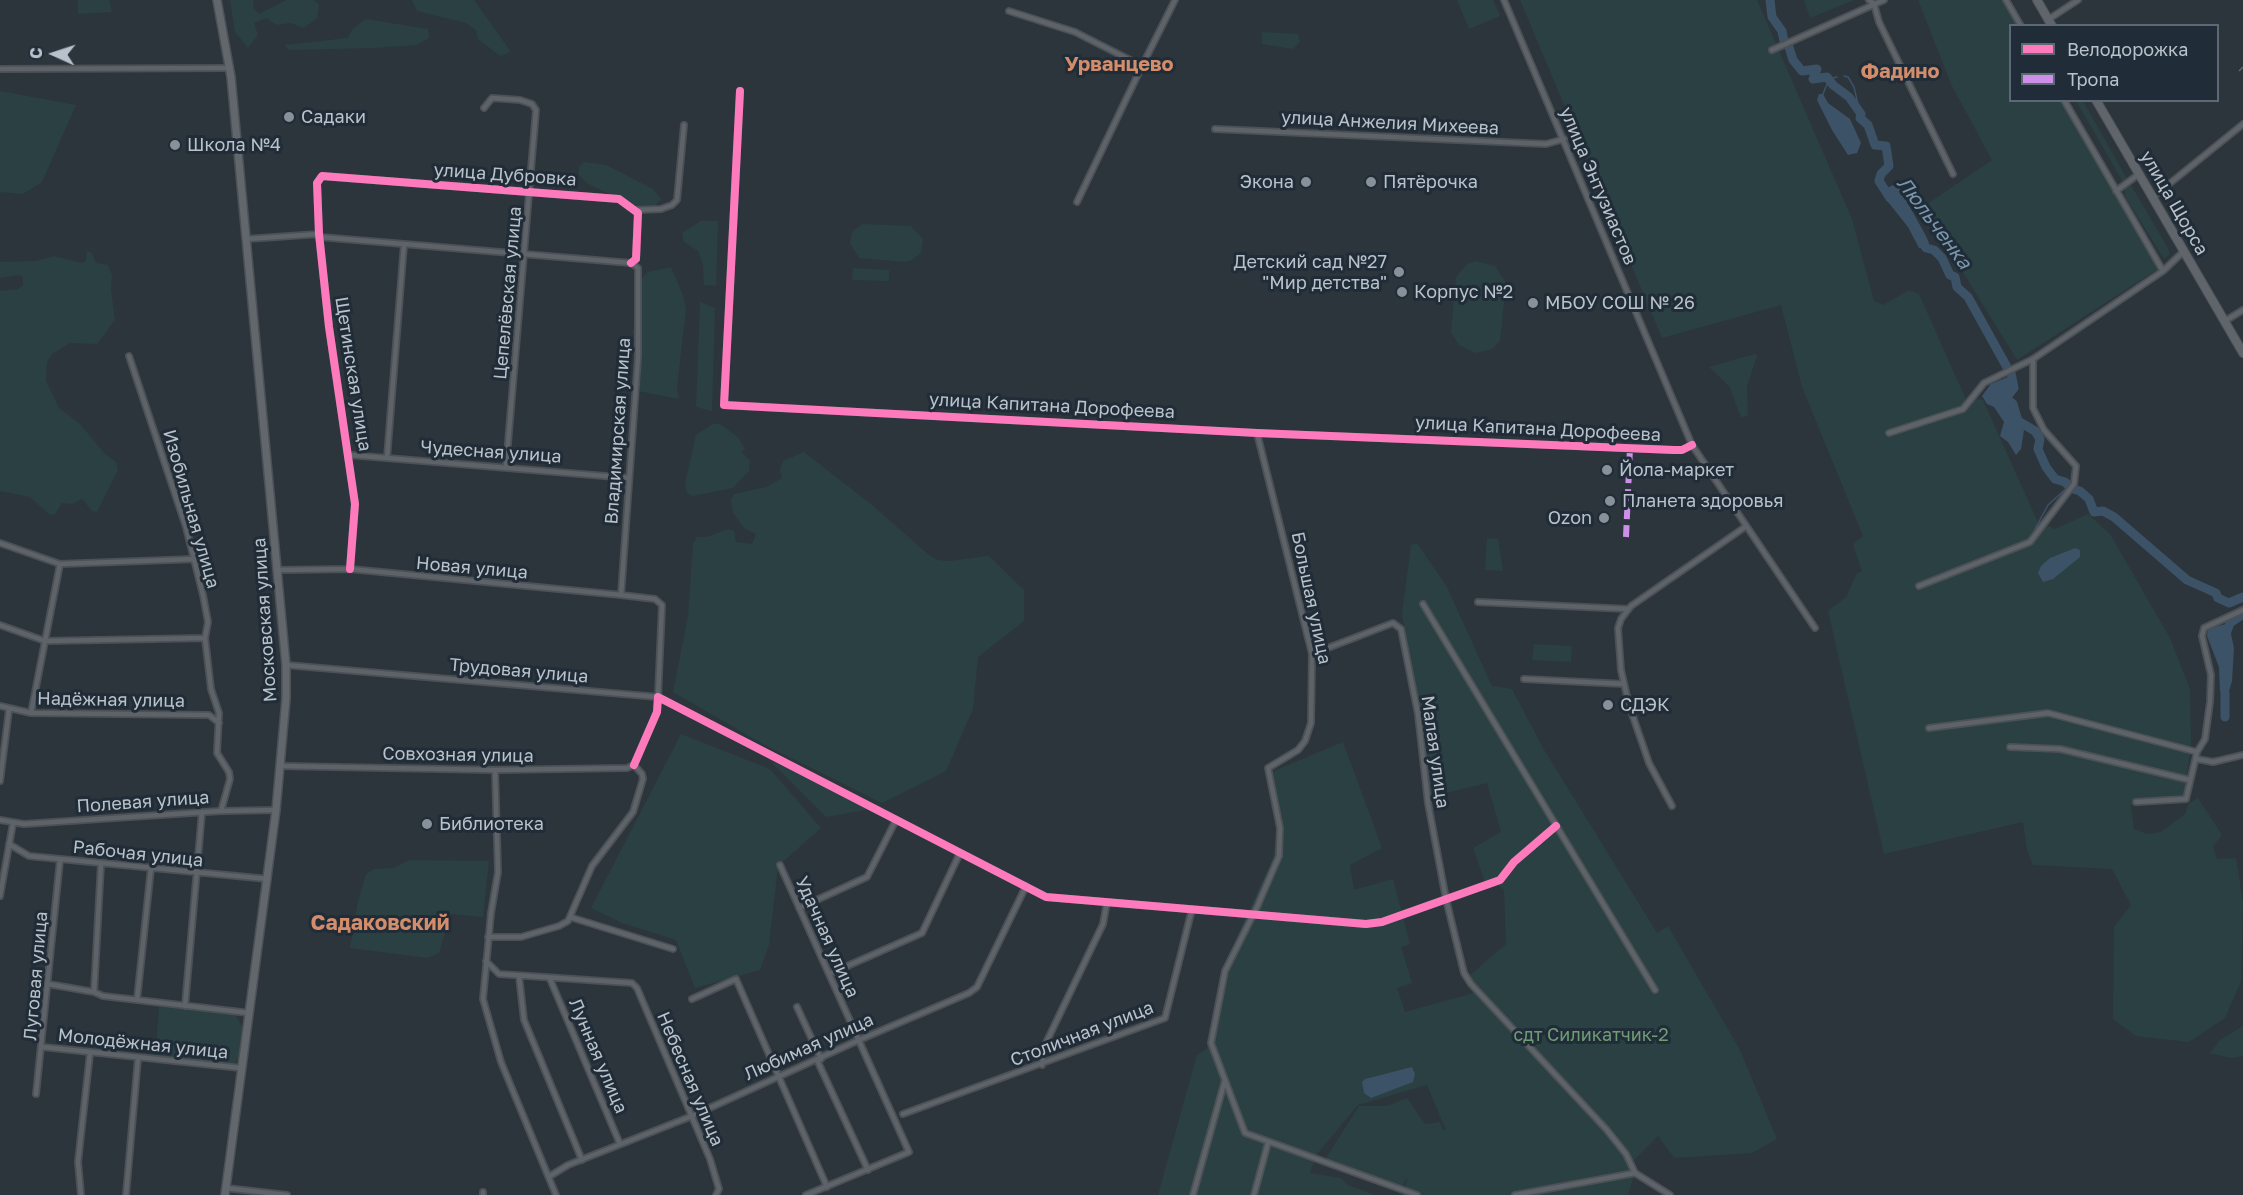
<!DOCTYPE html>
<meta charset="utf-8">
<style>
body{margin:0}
#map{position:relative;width:2243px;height:1195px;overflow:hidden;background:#2d353c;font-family:"Golos Text",sans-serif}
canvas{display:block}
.legend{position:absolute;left:2009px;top:24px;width:210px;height:78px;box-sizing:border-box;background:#202c37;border:2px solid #5d6872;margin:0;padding:8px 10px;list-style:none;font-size:18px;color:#b9c2cb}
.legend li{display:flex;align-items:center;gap:12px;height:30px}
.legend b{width:30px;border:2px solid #5d6872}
.north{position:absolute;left:24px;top:24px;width:60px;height:60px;-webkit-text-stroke:4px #202c37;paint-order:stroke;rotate:273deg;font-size:16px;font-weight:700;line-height:24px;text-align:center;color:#b9c2cb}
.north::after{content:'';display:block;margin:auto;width:21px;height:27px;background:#b9c2cb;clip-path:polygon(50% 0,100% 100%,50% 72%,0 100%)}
</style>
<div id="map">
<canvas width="2243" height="1195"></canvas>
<ul class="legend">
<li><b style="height:8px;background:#fd7abc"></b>Велодорожка</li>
<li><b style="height:8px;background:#ce8fe9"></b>Тропа</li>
</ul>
<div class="north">С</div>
</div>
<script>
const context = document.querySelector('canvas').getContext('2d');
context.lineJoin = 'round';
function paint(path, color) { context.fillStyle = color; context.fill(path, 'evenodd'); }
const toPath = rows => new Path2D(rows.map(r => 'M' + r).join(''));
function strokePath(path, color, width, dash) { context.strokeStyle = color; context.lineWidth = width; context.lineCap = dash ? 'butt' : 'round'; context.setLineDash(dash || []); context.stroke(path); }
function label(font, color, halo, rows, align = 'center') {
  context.font = font + ' "Golos Text",sans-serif'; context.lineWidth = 6; context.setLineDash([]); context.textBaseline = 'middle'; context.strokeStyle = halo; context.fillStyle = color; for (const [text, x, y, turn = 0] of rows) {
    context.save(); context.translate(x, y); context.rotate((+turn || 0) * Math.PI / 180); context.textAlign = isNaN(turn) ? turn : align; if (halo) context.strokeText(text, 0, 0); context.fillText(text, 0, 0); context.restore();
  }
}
paint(toPath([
 [78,0,109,0,112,12,78,14],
 [230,0,254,0,253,8,259,14,287,0,314,0,319,5,317,18,304,28,290,23,276,25,266,18,254,23,258,35,248,48,235,32],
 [412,0,474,0,511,52,500,56,478,39,476,30,466,23,417,11],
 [1457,0,1493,0,1500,16,1469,29],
 [1520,0,1757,0,1852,219,1874,301,1883,305,1909,290,1919,294,1968,404,1974,398,1983,400,2041,529,2048,526,2055,529,2088,514,2110,534,2170,638,2190,689,2191,746,2183,801,2131,805,2134,829,2147,834,2161,832,2185,814,2189,803,2198,798,2222,835,2213,846,2217,859,2236,858,2243,903,2241,981,2225,1018,2189,1042,2136,1036,2113,1019,2114,927,2131,905,2112,869,2033,865,2027,850,2023,822,1884,854,1828,611,1846,597,1857,573,1862,572,1853,544,1863,536,1802,387,1781,305,1662,338],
 [1804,0,1854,0,1810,18],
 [1918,0,2009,0,2024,25,2010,26,2010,100,2068,101,2164,265,2017,360,1923,207,1992,160,1952,86],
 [366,19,428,29,429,38,416,45,373,48,288,50,285,45,347,38,354,28],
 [1262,32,1298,34,1300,42,1293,49,1262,44],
 [0,91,76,105,42,182,23,194,0,192],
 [2076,101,2083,101,2126,177,2123,182],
 [584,162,606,165,653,189,661,199,655,206,636,206,611,195,587,183,579,175,579,167],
 [2131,185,2169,250,2169,255,2164,259,2125,196,2125,187],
 [701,221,718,221,716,286,704,285,703,264,698,251,684,242,682,233],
 [862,224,911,226,923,239,921,253,912,260,905,262,859,258,850,243,852,232],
 [87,251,92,253,96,263,108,265,112,275,111,290,115,320,97,344,70,343,52,354,47,362,46,381,59,408,80,424,105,454,116,462,118,470,97,512,92,511,82,499,72,504,62,503,55,514,50,515,30,497,0,491,0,291,18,289,23,285,23,277,19,275,0,278,0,262,36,261,54,256,82,263,86,261],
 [1475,261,1495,266,1506,283,1500,341,1492,349,1476,353,1459,345,1451,332,1456,277,1467,264],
 [671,267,683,295,686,309,677,388,679,399,638,391,641,375,639,344,632,332,636,322,635,291,640,280,648,272],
 [853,268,889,270,889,281,852,280],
 [700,302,715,308,712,411,696,407],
 [1755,354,1757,356,1747,386,1748,416,1741,417,1729,386,1709,367],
 [713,424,720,424,739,438,745,449,741,451,750,461,749,471,733,488,692,496,687,493,685,484,696,435],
 [804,452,872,505,930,556,938,560,949,561,989,556,1024,590,1024,621,978,657,973,709,946,771,882,803,761,743,673,692,688,616,693,544,697,537,707,537,728,529,734,531,736,542,752,544,756,534,744,528,733,513,731,500,734,494,766,487,782,478,780,470,783,461],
 [1487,538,1498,539,1503,571,1485,570],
 [1417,543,1447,587,1492,686,1512,689,1543,748,1657,933,1668,926,1740,1050,1777,1139,1752,1153,1674,1158,1658,1136,1628,1166,1634,1175,1628,1195,1402,1195,1408,1177,1399,1191,1355,1169,1321,1166,1359,1106,1387,1106,1407,1098,1425,1124,1440,1122,1443,1130,1446,1130,1427,1085,1358,1105,1317,1154,1310,1173,1341,1178,1348,1185,1375,1195,1158,1195,1197,1055,1207,1049,1224,965,1273,858,1277,830,1267,774,1343,742,1382,848,1350,865,1354,890,1393,879,1410,944,1401,947,1412,983,1397,988,1405,1012,1477,992,1469,976,1506,944,1504,890,1498,885,1487,887,1473,848,1501,832,1487,783,1429,797,1420,708,1402,614,1411,545],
 [1534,644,1572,646,1571,662,1532,660],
 [681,734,770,769,821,828,778,866,769,945,760,970,695,988,676,940,622,923,591,908],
 [770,761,787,768,882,807,826,817],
 [410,860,489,861,483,917,451,914,439,953,428,958,350,948,358,901,366,874,374,869,393,868],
 [159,1007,235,1014,243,1028,240,1056,235,1063,229,1065,155,1058],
 [2243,1026,2243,1056,2231,1058,2210,1053,2220,1040]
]), '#2a4042');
paint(toPath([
 [1819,94,1823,94,1828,103,1850,119,1861,143,1857,153,1848,155,1832,130,1817,100],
 [1893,185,1900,189,1926,236,1929,243,1926,248,1919,248,1908,227,1884,197,1883,190],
 [2008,377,2014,385,2007,399,2013,404,2018,421,2024,430,2021,449,2016,455,2008,442,2000,436,2004,422,1994,407,1987,404,1982,396,1991,384],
 [2075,548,2080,550,2080,557,2053,579,2043,582,2038,573,2041,566,2050,558],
 [2226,624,2229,625,2234,648,2232,681,2226,702,2220,691,2219,667,2207,636,2208,629],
 [1412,1067,1415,1074,1413,1082,1371,1098,1364,1093,1362,1082,1365,1079]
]), '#3c5266');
strokePath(toPath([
 [1844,76,1848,77,1854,87,1860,113],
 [1823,94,1829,79,1837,77],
 [2035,529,2048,505,2069,486]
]), '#3c5266', 1.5);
strokePath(toPath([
 [1770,0,1772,17,1782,31,1784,41],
 [1789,47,1793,60,1802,71,1817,69,1813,79,1827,77,1833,85,1849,97,1861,114,1860,118,1868,125,1875,145,1886,146,1889,166,1881,174,1879,181,1890,198],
 [1920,238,1926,248,1934,250,1942,258,1950,275,1955,277,1957,287,1968,297,2008,369],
 [2011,373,2014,388,2006,398,2013,404,2018,421,2035,431,2040,439,2038,449,2046,467,2055,479,2065,482,2070,487],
 [2073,489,2080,491,2089,499,2094,512,2103,511,2114,517,2187,580,2216,593,2218,598,2229,603,2243,597],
 [2226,634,2230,623,2243,614],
 [2225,693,2225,717]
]), '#3c5266', 9);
const street = toPath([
 [1504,0,1692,445,1815,628],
 [1869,0,1874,4,1879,22,1953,174],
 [2006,0,2021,26],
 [1009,11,1075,32,1142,66,1077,202],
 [2049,19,2078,0],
 [1772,50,1884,0],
 [1142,66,1175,0],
 [0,69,230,68],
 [740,91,724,405,1257,433,1674,450,1682,450,1692,445],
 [2064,100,2163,271,2184,251],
 [484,108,492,98,520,100,532,104,536,110,506,467],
 [1215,129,1546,144,1564,139],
 [2116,191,2139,174],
 [2153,197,2243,124],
 [636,210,661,209,672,205,677,200,684,125],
 [320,237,631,263,638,268,638,357,621,595],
 [246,239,319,234],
 [2225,321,2243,310],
 [129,356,186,527,203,595,208,622,205,638,211,689,219,713,217,753,229,772,230,779,221,811],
 [1257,433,1312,654,1311,723,1305,741,1298,750,1268,768,1280,828,1279,856,1257,907,1225,971,1211,1043,1245,1133,1417,1195],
 [1889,433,1963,409,1984,383,2033,359,2163,271],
 [350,455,629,478],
 [387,458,404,244],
 [0,543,60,564,195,559],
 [350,569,355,504,329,327,319,234,317,183,322,176,619,199,638,213,636,259,631,263],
 [278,570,350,569,621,595,655,599,662,605,658,697,286,665],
 [1919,586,2030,542,2074,484,2076,466,2044,430,2033,408,2033,359],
 [1478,602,1628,609],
 [1423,604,1655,990],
 [0,625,45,641,205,638],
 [1312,654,1393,623,1401,629,1418,714,1428,803,1446,899,1464,973,1471,984,1606,1129,1626,1154,1635,1173,1670,1195],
 [1524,679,1624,684],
 [0,706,31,713,209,715,219,723],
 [31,713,60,564],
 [1929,728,2048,713,2197,752,2205,739,2210,702,2211,675,2202,636,2204,628,2243,610],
 [2010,747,2060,749,2190,780],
 [2197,759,2213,762,2243,755],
 [634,765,657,712,658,697,1046,897,1366,924,1382,922,1500,880,1514,862,1556,826],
 [281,766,495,770,627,768,634,765],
 [495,770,498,872,491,913,483,999,501,1062,556,1195],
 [0,781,9,710],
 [2136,802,2186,799,2197,752],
 [1672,806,1649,763,1629,705,1621,670,1618,628,1621,619,1631,606,1745,527],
 [0,820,24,824,221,811,276,810],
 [9,844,29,856,268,879],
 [780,865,909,1152,806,1195],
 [0,896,13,823],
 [799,908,867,877,896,820],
 [570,917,673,949],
 [488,937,521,937,559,926,568,921,592,866,633,812,643,779,642,774,634,765],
 [486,961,499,974,632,983,637,988,710,1159,719,1189,716,1195],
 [829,974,922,933,960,853],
 [519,976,524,1020,582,1160],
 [550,979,620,1144],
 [48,984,94,992,103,996,249,1013],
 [94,992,101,864],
 [692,999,736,979,827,1187],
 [137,1000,151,868],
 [185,1006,202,812],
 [797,1007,821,1059],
 [43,1047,241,1068],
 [817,1060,868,1170],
 [1042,1065,1044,1047,1103,924,1107,902],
 [36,1094,60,860],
 [903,1114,1165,1018,1192,909],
 [550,1176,568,1165,692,1116,859,1040,969,993,977,987,1026,886],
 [226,1188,287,1195],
 [81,1195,78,1162,90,1053],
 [126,1195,138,1058],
 [483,1195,483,1192],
 [1193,1195,1225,1080],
 [1254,1195,1268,1143],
 [1515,1195,1635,1173]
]);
const secondary = toPath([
 [217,0,231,77,286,665,286,699,276,810,225,1195]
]);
const primary = toPath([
 [2037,0,2052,26],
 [2096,100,2243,353]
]);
strokePath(street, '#4c5156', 8);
strokePath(secondary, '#4c5156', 10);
strokePath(primary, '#4b5258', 10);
strokePath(street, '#5e6369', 4.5);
strokePath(secondary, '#62676d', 7);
strokePath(primary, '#5f656b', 8);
strokePath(toPath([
 [2239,71,2243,67]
]), '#62676d', 1.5, [6, 6]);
strokePath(toPath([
 [1626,537,1630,448]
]), '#ce8fe9', 6, [12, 6]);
strokePath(toPath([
 [740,91,724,405,1257,433,1674,450,1682,450,1692,445],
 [350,569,355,504,329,327,319,234,317,183,322,176,619,199,638,213,636,259,631,263],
 [634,765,657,712,658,697,1046,897,1366,924,1382,922,1500,880,1514,862,1556,826]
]), '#fd7abc', 8);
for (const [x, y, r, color] of [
 [289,117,6,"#889199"],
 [175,145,6,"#889199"],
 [1306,182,6,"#889199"],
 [1371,182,6,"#889199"],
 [1399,272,6,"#889199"],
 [1402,292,6,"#889199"],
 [1533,303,6,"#889199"],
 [1607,470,6,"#889199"],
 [1610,501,6,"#889199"],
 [1604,518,6,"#889199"],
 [1608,705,6,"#889199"],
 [427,824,6,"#889199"]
]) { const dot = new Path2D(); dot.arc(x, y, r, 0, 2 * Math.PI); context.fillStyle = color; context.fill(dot); strokePath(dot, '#202c37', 2); }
label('18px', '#b9c2cb', '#202c37', [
 ["Садаки",301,117],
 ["Школа №4",187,145],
 ["Экона",1294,182,"right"],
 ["Пятёрочка",1383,182],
 ["Детский сад №27",1387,262,"right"],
 ["\"Мир детства\"",1387,283,"right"],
 ["Корпус №2",1414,292],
 ["МБОУ СОШ № 26",1545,303],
 ["Йола-маркет",1619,470],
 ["Планета здоровья",1622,501],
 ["Ozon",1592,518,"right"],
 ["СДЭК",1620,705],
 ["Библиотека",439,824]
], 'left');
label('18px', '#b9c2cb', '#202c37', [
 ["улица Анжелия Михеева",1390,123,3],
 ["улица Дубровка",505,175,4],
 ["улица Энтузиастов",1598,186,67],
 ["улица Щорса",2174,203,60],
 ["Цепелёвская улица",508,293,-85],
 ["Щетинская улица",353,374,81],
 ["улица Капитана Дорофеева",1052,406,3],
 ["улица Капитана Дорофеева",1538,429,3],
 ["Владимирская улица",618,431,-86],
 ["Чудесная улица",491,452,4],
 ["Изобильная улица",191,509,74],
 ["Новая улица",472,568,5],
 ["Большая улица",1311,598,78],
 ["Московская улица",265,620,-94],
 ["Трудовая улица",519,671,5],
 ["Надёжная улица",111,700,1],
 ["Малая улица",1435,752,82],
 ["Совхозная улица",458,755,1],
 ["Полевая улица",143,802,-4],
 ["Рабочая улица",138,854,6],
 ["Удачная улица",827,937,66],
 ["Луговая улица",36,976,-85],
 ["Столичная улица",1082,1034,-21],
 ["Молодёжная улица",143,1044,6],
 ["Любимая улица",809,1047,-24],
 ["Лунная улица",598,1056,67],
 ["Небесная улица",690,1079,67]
]);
label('18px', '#709c75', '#202c37', [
 ["сдт Силикатчик-2",1591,1035]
]);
label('bold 20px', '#d48d6b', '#202c37', [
 ["Урванцево",1119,65],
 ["Фадино",1900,72]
]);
label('italic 20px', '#7a96ad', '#202c37', [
 ["Люльченка",1934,223,53]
]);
label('bold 21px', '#d48d6b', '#202c37', [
 ["Садаковский",380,923]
]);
</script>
